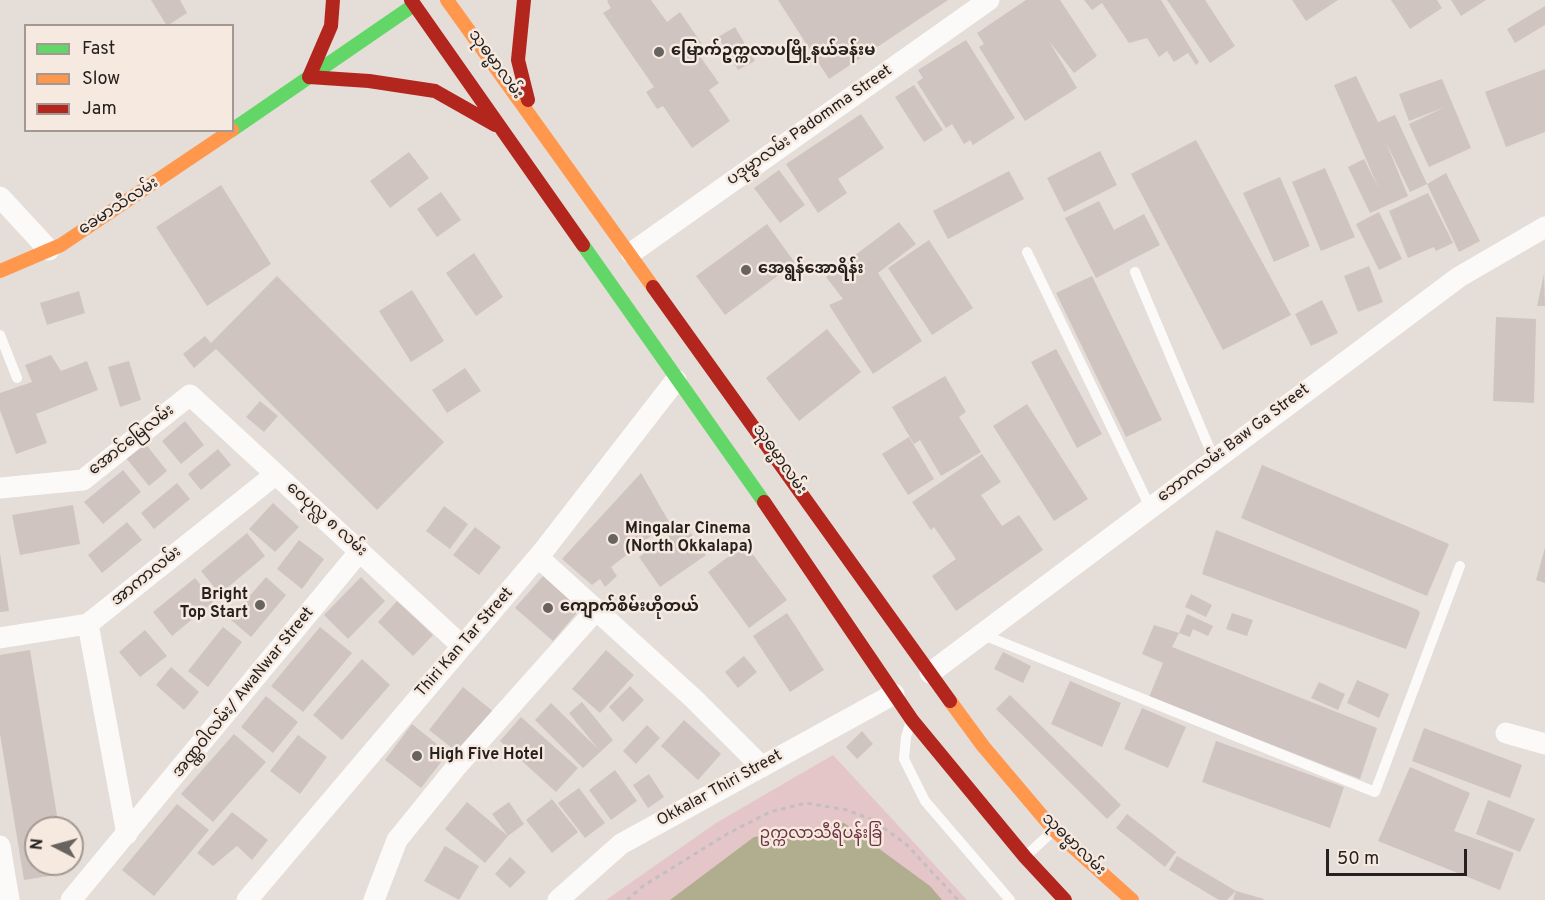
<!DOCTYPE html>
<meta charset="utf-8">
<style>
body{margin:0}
#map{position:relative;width:1545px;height:900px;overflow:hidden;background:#e4ddd8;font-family:Overpass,sans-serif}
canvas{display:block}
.legend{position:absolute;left:24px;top:24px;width:210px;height:108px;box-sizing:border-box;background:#f6e9e0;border:2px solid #a39992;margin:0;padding:8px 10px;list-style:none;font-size:18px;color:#26211e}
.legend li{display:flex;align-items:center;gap:12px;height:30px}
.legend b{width:30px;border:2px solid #a39992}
.north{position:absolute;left:24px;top:816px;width:60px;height:60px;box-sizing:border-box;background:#f6e9e0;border:2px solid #a39992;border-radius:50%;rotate:276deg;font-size:16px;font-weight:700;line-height:24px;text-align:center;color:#26211e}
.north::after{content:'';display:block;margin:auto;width:21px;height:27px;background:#68635f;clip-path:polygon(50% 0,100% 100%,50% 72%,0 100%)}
.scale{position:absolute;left:1326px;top:849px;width:141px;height:27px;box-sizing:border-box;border:3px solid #26211e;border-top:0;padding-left:8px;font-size:18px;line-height:21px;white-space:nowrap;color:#26211e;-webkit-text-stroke:4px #f6e9e0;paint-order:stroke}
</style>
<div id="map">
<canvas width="1545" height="900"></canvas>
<ul class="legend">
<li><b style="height:8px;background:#63d668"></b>Fast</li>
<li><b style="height:8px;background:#ff974d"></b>Slow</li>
<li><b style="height:8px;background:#b3261e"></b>Jam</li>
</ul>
<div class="north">N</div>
<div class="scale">50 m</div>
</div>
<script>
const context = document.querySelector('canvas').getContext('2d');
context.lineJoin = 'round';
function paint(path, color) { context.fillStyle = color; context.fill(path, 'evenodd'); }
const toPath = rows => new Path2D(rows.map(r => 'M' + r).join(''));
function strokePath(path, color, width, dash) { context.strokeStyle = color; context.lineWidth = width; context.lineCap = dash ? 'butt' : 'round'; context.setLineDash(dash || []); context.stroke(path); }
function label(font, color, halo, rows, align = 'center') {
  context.font = font + ' Overpass,"Noto Sans Myanmar",sans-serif'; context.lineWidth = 5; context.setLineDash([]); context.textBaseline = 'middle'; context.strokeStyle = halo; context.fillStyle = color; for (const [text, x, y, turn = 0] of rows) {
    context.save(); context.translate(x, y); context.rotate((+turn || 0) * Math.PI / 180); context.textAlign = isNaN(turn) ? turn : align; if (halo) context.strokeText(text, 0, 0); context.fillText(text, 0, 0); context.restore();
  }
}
paint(toPath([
 [833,755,967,900,606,900,716,823]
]), '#e5c6c8');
paint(toPath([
 [844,823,930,886,942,900,670,900,754,837]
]), '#b0ae8e');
paint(toPath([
 [151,0,180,0,187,13,167,26],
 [609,0,651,0,667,22,680,12,706,50,699,55,719,83,709,90,730,121,692,148,663,106,657,109,646,92,654,87,603,13,611,8,607,1],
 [778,0,948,0,829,79],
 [1026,0,1060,0,1097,56,1074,73,1049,41,1077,88,1025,121,979,47,984,44,977,33],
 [1084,0,1161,0,1199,62,1196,65,1188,53,1174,62,1167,51,1159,57,1147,38,1129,43,1102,3,1092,10],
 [1167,0,1205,0,1235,46,1210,63],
 [1292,0,1338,0,1306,21],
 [1391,0,1437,0,1442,8,1410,29],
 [1451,0,1486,0,1461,16],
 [1545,6,1545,25,1515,43,1507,29],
 [735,27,755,61,738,70,718,37],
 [966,40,1015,118,973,145,970,140,964,144,952,124,946,128,917,82,923,78,918,70],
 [1545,69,1545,132,1506,147,1485,92],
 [1356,76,1378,122,1395,115,1427,184,1410,192,1385,140,1408,196,1370,213,1348,167,1364,159,1379,189,1334,85],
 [1442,79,1471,148,1429,167,1409,124,1445,107,1409,121,1399,94],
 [914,85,943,130,924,142,895,97],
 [861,114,884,148,838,179,847,193,818,213,786,164],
 [1196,140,1291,315,1223,350,1131,174],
 [1100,151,1117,185,1064,212,1047,178],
 [409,152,429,178,390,208,370,181],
 [1325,168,1355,237,1321,251,1292,182],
 [779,170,805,205,780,223,754,188],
 [1009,171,1024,199,948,239,933,211],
 [1446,173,1480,241,1459,252,1427,184],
 [1280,177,1310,246,1274,262,1243,193],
 [221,185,271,264,207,306,156,227],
 [441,192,461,220,437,237,417,209],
 [1428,193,1453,243,1436,251,1434,247,1408,258,1389,211],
 [1099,201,1114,230,1144,214,1160,245,1096,278,1065,218],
 [1379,212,1402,259,1379,270,1356,224],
 [899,222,916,244,878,273,922,341,873,374,829,305,843,299,826,277],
 [767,224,795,263,725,315,696,276],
 [929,240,973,308,932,335,888,268],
 [474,253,503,297,476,316,446,273],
 [1369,266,1383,302,1358,312,1344,276],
 [1544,274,1545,306,1537,306],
 [277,276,444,442,377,510,216,349,194,368,183,354,205,336,211,343],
 [1092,276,1162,420,1126,437,1056,293],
 [412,290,444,341,411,362,379,311],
 [79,291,85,313,47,325,40,303],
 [1322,300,1338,333,1311,346,1295,314],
 [1496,317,1536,319,1534,403,1493,401],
 [827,329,861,372,799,421,766,378],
 [1056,349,1102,434,1077,448,1031,362],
 [51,355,61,371,87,361,98,390,36,414,47,443,16,454,0,410,0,393,32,382,25,365],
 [129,361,141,400,120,407,108,367],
 [465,368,481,391,447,413,432,390],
 [945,376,966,412,959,417,981,452,941,476,920,440,914,444,892,407],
 [260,401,278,416,264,432,246,417],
 [1027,404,1088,499,1054,521,993,426],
 [185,421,204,445,181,464,162,441],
 [909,437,934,479,908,495,882,454],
 [145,443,167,471,149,486,126,458],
 [218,449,231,465,201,490,188,474],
 [982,454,1001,482,981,495,1002,526,1019,515,1043,550,956,611,932,576,956,559,934,527,931,530,912,502],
 [1262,465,1449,544,1427,596,1241,518],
 [123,470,141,492,103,524,84,502],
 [641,473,669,522,611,567,617,576,605,587,600,579,592,585,562,559],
 [177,483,190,499,154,529,141,513],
 [273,503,299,527,275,552,249,529],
 [73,505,80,544,20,555,12,515],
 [444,506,468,524,450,549,426,531],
 [127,522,142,540,102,573,88,555],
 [684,524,706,555,660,587,639,557],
 [475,527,501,547,479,575,453,555],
 [1216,530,1418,610,1420,613,1406,649,1202,574],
 [247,533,265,556,220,594,201,571],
 [299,540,324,559,302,589,277,569],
 [745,544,787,600,749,628,708,572],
 [1545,548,1545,583,1536,580],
 [0,553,9,611,0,612],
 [543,576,580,609,553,641,515,608],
 [266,577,286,595,251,637,230,619],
 [361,577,385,601,348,639,324,615],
 [195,578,214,601,172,636,153,612],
 [1191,594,1212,605,1206,617,1185,607],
 [397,601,433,635,413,656,378,622],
 [787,613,824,670,790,692,753,636],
 [1232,613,1253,620,1247,636,1226,629],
 [1187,614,1213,626,1208,636,1193,629,1190,637,1179,633],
 [1154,625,1179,633,1172,647,1377,728,1360,779,1149,697,1163,663,1142,654],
 [223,627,242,642,208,687,188,671],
 [320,627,352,653,303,712,271,686],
 [145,630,167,656,140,677,119,652],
 [30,650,59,828,36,828,36,864,65,864,67,873,24,880,0,734,0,655],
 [606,650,634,675,600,713,572,689],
 [1003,652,1031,666,1023,683,994,669],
 [744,656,757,672,738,688,725,672],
 [362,659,390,685,342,740,313,715],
 [171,667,199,692,184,710,156,685],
 [1357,680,1389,694,1379,718,1347,703],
 [1070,681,1121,703,1102,747,1051,724],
 [1319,682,1345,694,1338,710,1311,698],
 [630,686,644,700,623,722,609,707],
 [463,687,495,713,461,755,429,730],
 [1010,695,1121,805,1107,819,996,709],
 [266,696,298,722,273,753,241,727],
 [582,702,613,740,583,768,535,720,551,703,598,749,569,713],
 [1142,708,1186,727,1168,768,1124,749],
 [521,717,578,768,556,792,500,741],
 [684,720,721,754,698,780,661,746],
 [412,724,448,753,421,788,385,760],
 [647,725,660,738,636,764,623,751],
 [1424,728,1522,765,1510,798,1412,761],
 [862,731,873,744,857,759,846,747],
 [234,734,266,762,213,822,181,794],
 [298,735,327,757,300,794,270,771],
 [1216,741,1344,787,1330,828,1202,782],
 [1410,767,1470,793,1454,831,1514,853,1500,890,1378,841],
 [615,770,637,801,611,820,589,790],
 [649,774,664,797,648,808,633,785],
 [579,788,605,823,585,838,558,803],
 [552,799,578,832,552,853,526,820],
 [1488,800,1535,819,1520,852,1476,834],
 [467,802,508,836,485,863,445,829],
 [509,802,524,824,508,836,492,814],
 [177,804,209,830,154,896,122,870],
 [232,812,268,840,252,860,237,846,213,866,197,853],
 [1127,814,1176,852,1165,867,1116,828],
 [445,846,479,866,459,900,424,881],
 [1177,856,1236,891,1227,900,1219,900,1169,870],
 [510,857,526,872,510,888,495,874],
 [1236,891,1264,899,1263,900,1233,900]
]), '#cfc4c0');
strokePath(toPath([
 [627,900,643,886,727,834,770,812,806,803,847,810,873,820,907,845,958,900]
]), '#c2bfbe', 3, [4.5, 4.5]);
strokePath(toPath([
 [1027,252,1150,507],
 [1135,272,1214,459],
 [0,335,17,378],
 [981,634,1375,792,1460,566],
 [910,724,906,737,904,759,925,801,1010,900],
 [1027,855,1053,831]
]), '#fbfaf9', 10);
strokePath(toPath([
 [0,197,49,250],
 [631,253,989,0],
 [0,488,83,480,190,395,462,646],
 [538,557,694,699,762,767],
 [88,624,127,834],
 [0,638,88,624,276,474],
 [930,673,1459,277,1545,227],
 [1506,733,1545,744],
 [0,846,9,900],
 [71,900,360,551],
 [247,900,544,550,676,380],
 [374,900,397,840,457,766,597,609],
 [558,900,621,844,894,694]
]), '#fbfaf9', 21);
strokePath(toPath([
 [232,130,414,5],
 [583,245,764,502]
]), '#63d668', 14);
strokePath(toPath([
 [447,0,653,287],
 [0,271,61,245,232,130],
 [950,701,983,746,1054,830,1132,900]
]), '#ff974d', 14);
strokePath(toPath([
 [333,0,331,26,309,77,369,81,435,91,495,125],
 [411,0,583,245],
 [524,0,518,60,528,100],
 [653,287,950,701],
 [764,502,912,720,1025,857,1065,900]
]), '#b3261e', 14);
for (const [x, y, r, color] of [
 [659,52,6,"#68635f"],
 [746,270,6,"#68635f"],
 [613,539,6,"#68635f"],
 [260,605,6,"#68635f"],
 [548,608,6,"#68635f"],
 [417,756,6,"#68635f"]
]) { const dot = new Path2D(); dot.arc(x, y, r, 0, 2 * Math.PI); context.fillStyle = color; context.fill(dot); strokePath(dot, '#f6e9e0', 2); }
label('bold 16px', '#26211e', '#f6e9e0', [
 ["မြောက်ဥက္ကလာပမြို့နယ်ခန်းမ",671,52],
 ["အေရွန်အောရိန်း",758,270],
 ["Mingalar Cinema",625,530],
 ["(North Okkalapa)",625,548],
 ["Bright",248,596,"right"],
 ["Top Start",248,614,"right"],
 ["ကျောက်စိမ်းဟိုတယ်",560,608],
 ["High Five Hotel",429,756]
], 'left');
label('16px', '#26211e', '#f6e9e0', [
 ["သုဓမ္မာလမ်း",495,65,54],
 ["ပဒုမ္မာလမ်း Padomma Street",810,126,-35],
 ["ခေမာသီလမ်း",119,207,-33],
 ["အောင်မြေလမ်း",132,441,-38],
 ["ဘောဂလမ်း Baw Ga Street",1234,444,-37],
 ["သုဓမ္မာလမ်း",779,460,55],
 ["ဝေပုလ္လ ၈ လမ်း",326,520,42],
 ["အာကာလမ်း",147,577,-39],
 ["Thiri Kan Tar Street",465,643,-49],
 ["အဏ္ဏဝါလမ်း/ AwaNwar Street",244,693,-51],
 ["Okkalar Thiri Street",720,789,-29],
 ["သုဓမ္မာလမ်း",1073,845,44]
]);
label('16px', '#6f303f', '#f6e9e0', [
 ["ဥက္ကလာသီရိပန်းခြံ",821,835]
]);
</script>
